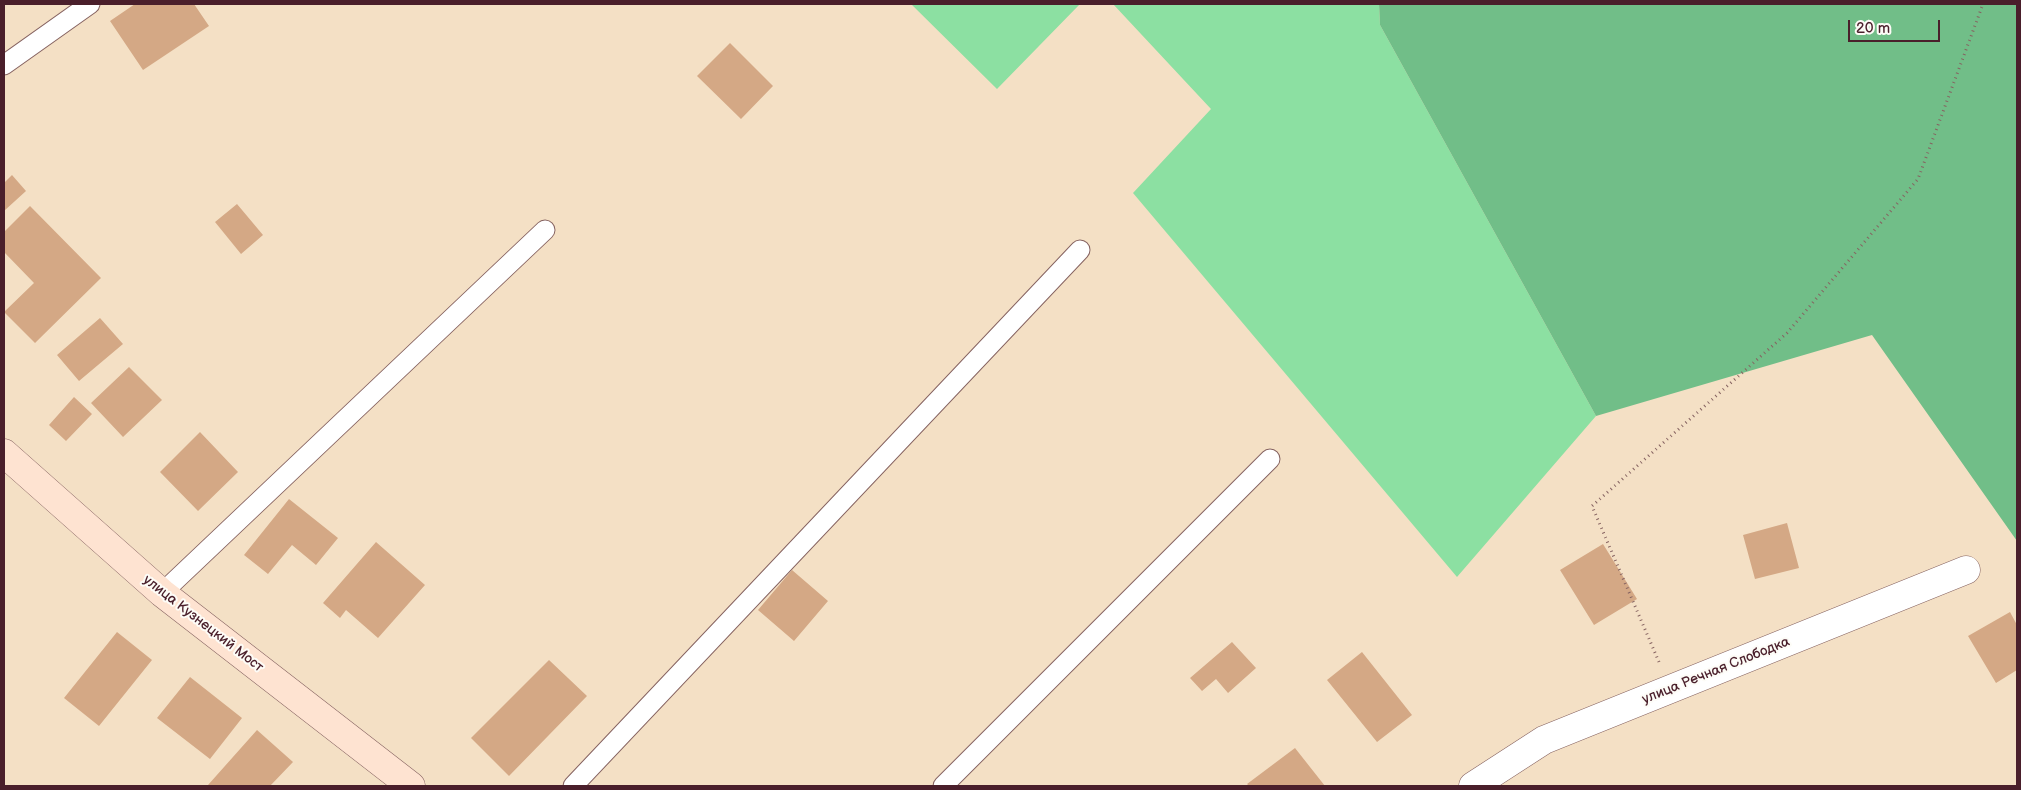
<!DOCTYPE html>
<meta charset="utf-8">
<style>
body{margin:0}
#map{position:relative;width:2021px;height:790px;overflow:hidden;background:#f4e0c5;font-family:"Balsamiq Sans",sans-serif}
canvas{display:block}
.frame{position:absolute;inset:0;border:5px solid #4a1f2b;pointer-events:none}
.scale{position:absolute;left:1848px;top:20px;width:92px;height:22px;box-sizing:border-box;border:2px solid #4a1f2b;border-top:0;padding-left:6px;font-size:15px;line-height:18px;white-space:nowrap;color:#4a1f2b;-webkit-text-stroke:4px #fdfcf7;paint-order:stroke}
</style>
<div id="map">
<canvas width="2021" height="790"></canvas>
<div class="frame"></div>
<div class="scale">20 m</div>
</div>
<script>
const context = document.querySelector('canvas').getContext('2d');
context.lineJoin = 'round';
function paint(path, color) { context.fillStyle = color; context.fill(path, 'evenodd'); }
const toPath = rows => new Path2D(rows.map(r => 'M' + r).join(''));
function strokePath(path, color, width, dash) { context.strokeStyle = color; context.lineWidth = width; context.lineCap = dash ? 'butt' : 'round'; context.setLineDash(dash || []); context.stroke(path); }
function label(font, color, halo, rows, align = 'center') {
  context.font = font + ' "Balsamiq Sans",sans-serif'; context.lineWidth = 4; context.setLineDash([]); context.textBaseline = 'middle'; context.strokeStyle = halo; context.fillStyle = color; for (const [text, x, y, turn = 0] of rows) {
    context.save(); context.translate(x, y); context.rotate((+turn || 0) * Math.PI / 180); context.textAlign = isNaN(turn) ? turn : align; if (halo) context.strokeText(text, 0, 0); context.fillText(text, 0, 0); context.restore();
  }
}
paint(toPath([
 [911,4,1080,4,997,89],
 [1113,4,1379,4,1380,25,1596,416,1457,577,1133,193,1211,109]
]), '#8ce0a2');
paint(toPath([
 [1379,4,2017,4,2017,541,1872,335,1596,416,1380,25]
]), '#71be88');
paint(toPath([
 [135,4,194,4,209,26,143,70,110,21],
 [730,43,773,86,741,119,697,76],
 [12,175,26,191,4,211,4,183],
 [237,204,263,235,241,254,215,222],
 [30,206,101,278,35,343,4,312,34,283,4,252,4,232],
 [100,318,123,344,79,381,57,355],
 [129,367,162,400,123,437,91,403],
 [74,397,92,414,66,441,49,425],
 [200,432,238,472,198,511,160,472],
 [289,499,338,538,316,565,292,545,268,574,244,555],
 [1787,523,1799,568,1755,579,1743,535],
 [376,542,425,585,378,638,346,610,340,618,323,603],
 [1603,544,1637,599,1594,625,1560,570],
 [792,570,828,601,794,641,758,610],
 [2010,612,2017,625,2017,670,1996,683,1968,636],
 [117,632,152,660,99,726,64,698],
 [1232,642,1256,668,1228,693,1216,679,1202,691,1190,678],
 [1362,652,1412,715,1377,742,1327,680],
 [549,660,587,696,509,776,471,738],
 [190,677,242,718,210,759,157,718],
 [257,730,293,762,270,786,210,786,208,785],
 [1295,748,1325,786,1249,786,1247,784]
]), '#d4a885');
const lane = toPath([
 [4,65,90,4],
 [162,593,545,230],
 [573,786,1080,250],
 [943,786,1270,459]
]);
const street = toPath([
 [1473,786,1544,740,1966,570]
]);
const secondary = toPath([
 [4,453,162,593,411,786]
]);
strokePath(lane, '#866361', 21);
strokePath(street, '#866361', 29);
strokePath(secondary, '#866361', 29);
strokePath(toPath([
 [1659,662,1592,506,1787,333,1918,179,1983,4]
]), '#866361', 3, [1, 4]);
strokePath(lane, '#fff', 19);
strokePath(street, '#fff', 28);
strokePath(secondary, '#fee3d1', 28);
label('14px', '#4a1f2b', '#fdfcf7', [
 ["улица Кузнецкий Мост",203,624,38],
 ["улица Речная Слободка",1716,671,-22]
]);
</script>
